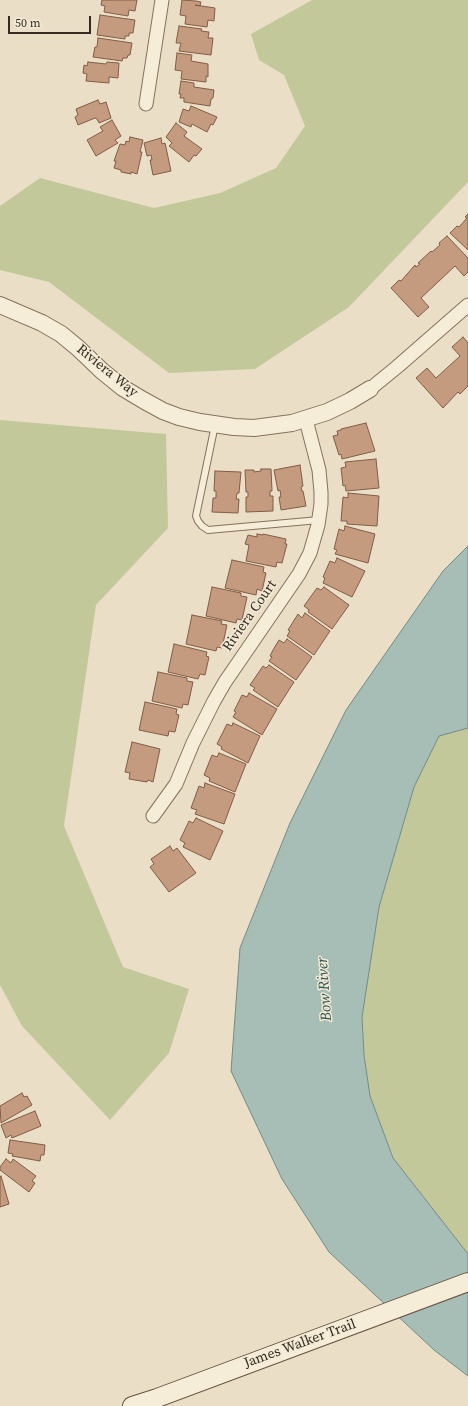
<!DOCTYPE html>
<style>
body{margin:0}
#map{position:relative;width:468px;height:1406px;overflow:hidden;background:#eadfc6;font-family:"Source Serif 4",serif}
canvas{display:block}
.scale{position:absolute;left:8px;top:16px;width:83px;height:18px;box-sizing:border-box;border:2px solid #362a20;border-top:0;padding-left:5px;font-size:12px;line-height:14px;white-space:nowrap;color:#362a20;-webkit-text-stroke:3px #f2ead5;paint-order:stroke}
</style>
<div id="map">
<canvas width="468" height="1406"></canvas>
<div class="scale">50 m</div>
</div>
<script>
const context = document.querySelector('canvas').getContext('2d');
context.lineJoin = 'round';
function paint(path, color) { context.fillStyle = color; context.fill(path, 'evenodd'); }
const toPath = rows => new Path2D(rows.map(r => 'M' + r).join(''));
function strokePath(path, color, width, dash) { context.strokeStyle = color; context.lineWidth = width; context.lineCap = dash ? 'butt' : 'round'; context.setLineDash(dash || []); context.stroke(path); }
function label(font, color, halo, rows, align = 'center') {
  context.font = font + ' "Source Serif 4",serif'; context.lineWidth = 3; context.setLineDash([]); context.textBaseline = 'middle'; context.strokeStyle = halo; context.fillStyle = color; for (const [text, x, y, turn = 0] of rows) {
    context.save(); context.translate(x, y); context.rotate((+turn || 0) * Math.PI / 180); context.textAlign = isNaN(turn) ? turn : align; if (halo) context.strokeText(text, 0, 0); context.fillText(text, 0, 0); context.restore();
  }
}
paint(toPath([
 [312,0,468,0,468,182,349,307,255,369,169,373,49,282,0,270,0,206,40,178,154,208,220,193,276,168,305,126,284,75,259,60,251,34],
 [0,420,166,434,168,528,96,605,64,826,123,967,189,989,169,1053,110,1120,22,1026,0,985],
 [468,728,468,1254,393,1158,370,1096,364,1055,362,1017,379,907,414,787,439,735]
]), '#c3c89b');
const water = toPath([
 [468,546,468,728,439,736,414,787,379,907,362,1017,364,1055,370,1096,393,1158,468,1254,468,1376,434,1350,329,1252,282,1179,231,1071,240,948,290,823,346,710,443,571,468,546]
]);
paint(water, '#a7beb7');
strokePath(water, '#6f8c84', 1);
const building = toPath([
 [102,0,137,0,135,11,129,10,128,16,104,12,105,6,101,5,102,0],
 [182,0,196,1,201,2,200,6,195,5,215,8,214,21,208,20,207,27,185,24,186,16,180,15,182,0],
 [100,15,135,20,133,33,129,33,129,36,125,36,125,39,97,35,100,15],
 [179,26,202,29,201,31,209,32,208,38,213,38,211,55,179,51,181,43,176,43,179,26],
 [98,38,132,43,130,55,128,55,127,58,123,58,122,61,93,57,95,47,97,47,98,38],
 [177,53,192,55,191,61,208,64,208,77,206,76,206,82,181,79,182,71,175,70,177,53],
 [88,62,106,64,107,62,119,63,118,78,109,77,109,83,86,81,87,74,83,73,84,65,87,66,88,62],
 [181,81,194,83,194,87,214,90,213,98,211,99,210,106,184,102,184,98,180,98,181,94,179,94,181,81],
 [98,100,100,104,106,102,111,118,99,123,97,119,95,118,78,125,75,117,78,115,76,109,98,100],
 [191,106,217,117,213,125,211,124,207,132,192,124,191,127,179,122,183,109,189,111,191,106],
 [112,120,121,136,115,140,118,143,96,156,87,140,103,131,100,127,112,120],
 [176,123,187,132,184,136,202,149,196,156,194,155,189,162,169,146,172,143,166,137,176,123],
 [130,137,143,140,140,152,142,152,137,174,131,172,131,174,121,172,121,170,114,168,116,161,114,161,120,144,125,145,126,141,129,142,130,137],
 [161,138,162,144,165,143,171,171,153,175,150,160,152,160,151,155,147,156,144,143,161,138],
 [468,214,468,250,450,233,457,226,459,227,467,218,465,217,468,214],
 [447,236,468,258,468,272,464,276,455,266,421,298,429,307,418,317,391,288,399,280,401,281,415,265,416,267,420,264,418,263,431,251,432,252,440,245,439,243,447,236],
 [463,337,468,343,468,386,460,394,458,392,443,408,416,378,427,368,436,378,460,356,452,347,463,337],
 [366,423,375,451,342,459,341,454,339,455,333,436,338,435,337,431,341,430,341,429,366,423],
 [376,459,379,488,346,491,345,485,343,486,341,468,346,467,345,462,376,459],
 [300,465,303,486,301,487,302,491,303,491,306,506,281,510,279,497,281,497,280,490,278,491,274,470,300,465],
 [261,469,271,469,272,491,270,491,270,496,273,496,273,511,246,512,246,497,248,497,248,492,246,492,245,470,254,470,254,472,261,471,261,469],
 [215,471,241,472,239,493,237,493,236,499,239,499,238,513,212,512,213,498,216,498,216,491,214,491,215,471],
 [348,493,379,496,377,526,347,524,347,521,341,521,343,497,348,498,348,493],
 [345,526,375,534,368,563,335,554,337,550,334,549,339,529,344,531,345,526],
 [257,534,263,535,263,534,286,539,285,544,287,544,282,563,277,562,276,567,246,561,249,545,245,544,248,535,257,537,257,534],
 [337,558,365,571,352,597,323,583,325,578,323,577,330,561,335,563,337,558],
 [232,560,264,567,263,572,266,573,262,591,257,589,256,595,225,588,232,560],
 [212,587,241,593,241,596,247,597,242,620,237,619,236,623,206,616,212,587],
 [324,587,349,605,332,629,308,612,309,610,304,606,317,588,321,590,324,587],
 [305,613,330,631,314,655,287,636,290,631,288,630,298,614,302,618,305,613],
 [192,615,222,621,221,624,227,625,222,648,217,647,216,651,186,644,192,615],
 [287,639,312,657,296,680,269,661,272,657,270,656,273,650,279,640,284,643,287,639],
 [174,644,207,652,206,656,209,657,205,675,200,674,198,679,168,672,174,644],
 [269,665,294,682,278,707,253,690,255,688,250,685,263,666,266,668,269,665],
 [158,672,187,678,187,681,193,682,188,705,183,704,182,708,152,701,158,672],
 [249,693,277,709,262,735,233,717,236,712,234,711,242,695,247,697,249,693],
 [145,702,177,709,176,714,179,715,175,732,169,731,168,736,139,730,145,702],
 [233,723,260,736,248,763,221,749,222,747,217,744,227,724,232,726,233,723],
 [132,742,160,749,153,782,148,780,147,782,129,779,130,773,125,772,132,742],
 [219,753,246,764,235,792,209,781,210,778,204,775,212,755,217,757,219,753],
 [205,783,235,794,224,824,195,814,197,810,191,808,199,786,204,788,205,783],
 [196,818,223,831,210,860,183,847,185,843,180,840,189,821,193,823,196,818],
 [170,846,173,851,177,848,196,873,169,892,150,867,154,864,151,859,170,846],
 [22,1093,24,1097,27,1096,32,1105,1,1123,0,1106,22,1093],
 [35,1111,41,1126,12,1138,11,1135,6,1138,1,1125,35,1111],
 [10,1140,45,1145,44,1155,41,1155,40,1161,12,1156,13,1154,8,1153,10,1140],
 [6,1159,11,1163,13,1159,36,1176,32,1181,35,1183,29,1192,0,1170,0,1167,6,1159],
 [1,1176,9,1204,0,1207,0,1177,1,1176]
]);
paint(building, '#c59b80');
strokePath(building, '#815c46', 1);
const service = toPath([
 [215,425,196,516,198,521,202,526,208,530,319,520]
]);
const minor = toPath([
 [146,104,162,0],
 [370,389,397,367,468,305],
 [153,816,176,784,193,743,214,701,225,682,299,574,310,553,318,525,321,504,321,492,319,470,306,420]
]);
const tertiary = toPath([
 [0,305,42,323,61,334,78,348,102,371,123,388,143,400,163,411,179,417,200,422,234,427,254,428,292,423,327,412,350,401,370,389]
]);
const secondary = toPath([
 [132,1406,157,1398,468,1282]
]);
strokePath(service, '#84715e', 8);
strokePath(minor, '#84715e', 15);
strokePath(tertiary, '#84715e', 18);
strokePath(secondary, '#665341', 20);
strokePath(service, '#f6edd9', 6);
strokePath(minor, '#f6edd9', 13);
strokePath(tertiary, '#f6edd9', 16);
strokePath(secondary, '#f6edd9', 18);
label('14px', '#362a20', '#f2ead5', [
 ["Riviera Way",107,371,39],
 ["Riviera Court",250,616,-55],
 ["James Walker Trail",300,1344,-20]
]);
label('italic 15px', '#315451', '#f2ead5', [
 ["Bow River",325,989,-94]
]);
</script>
